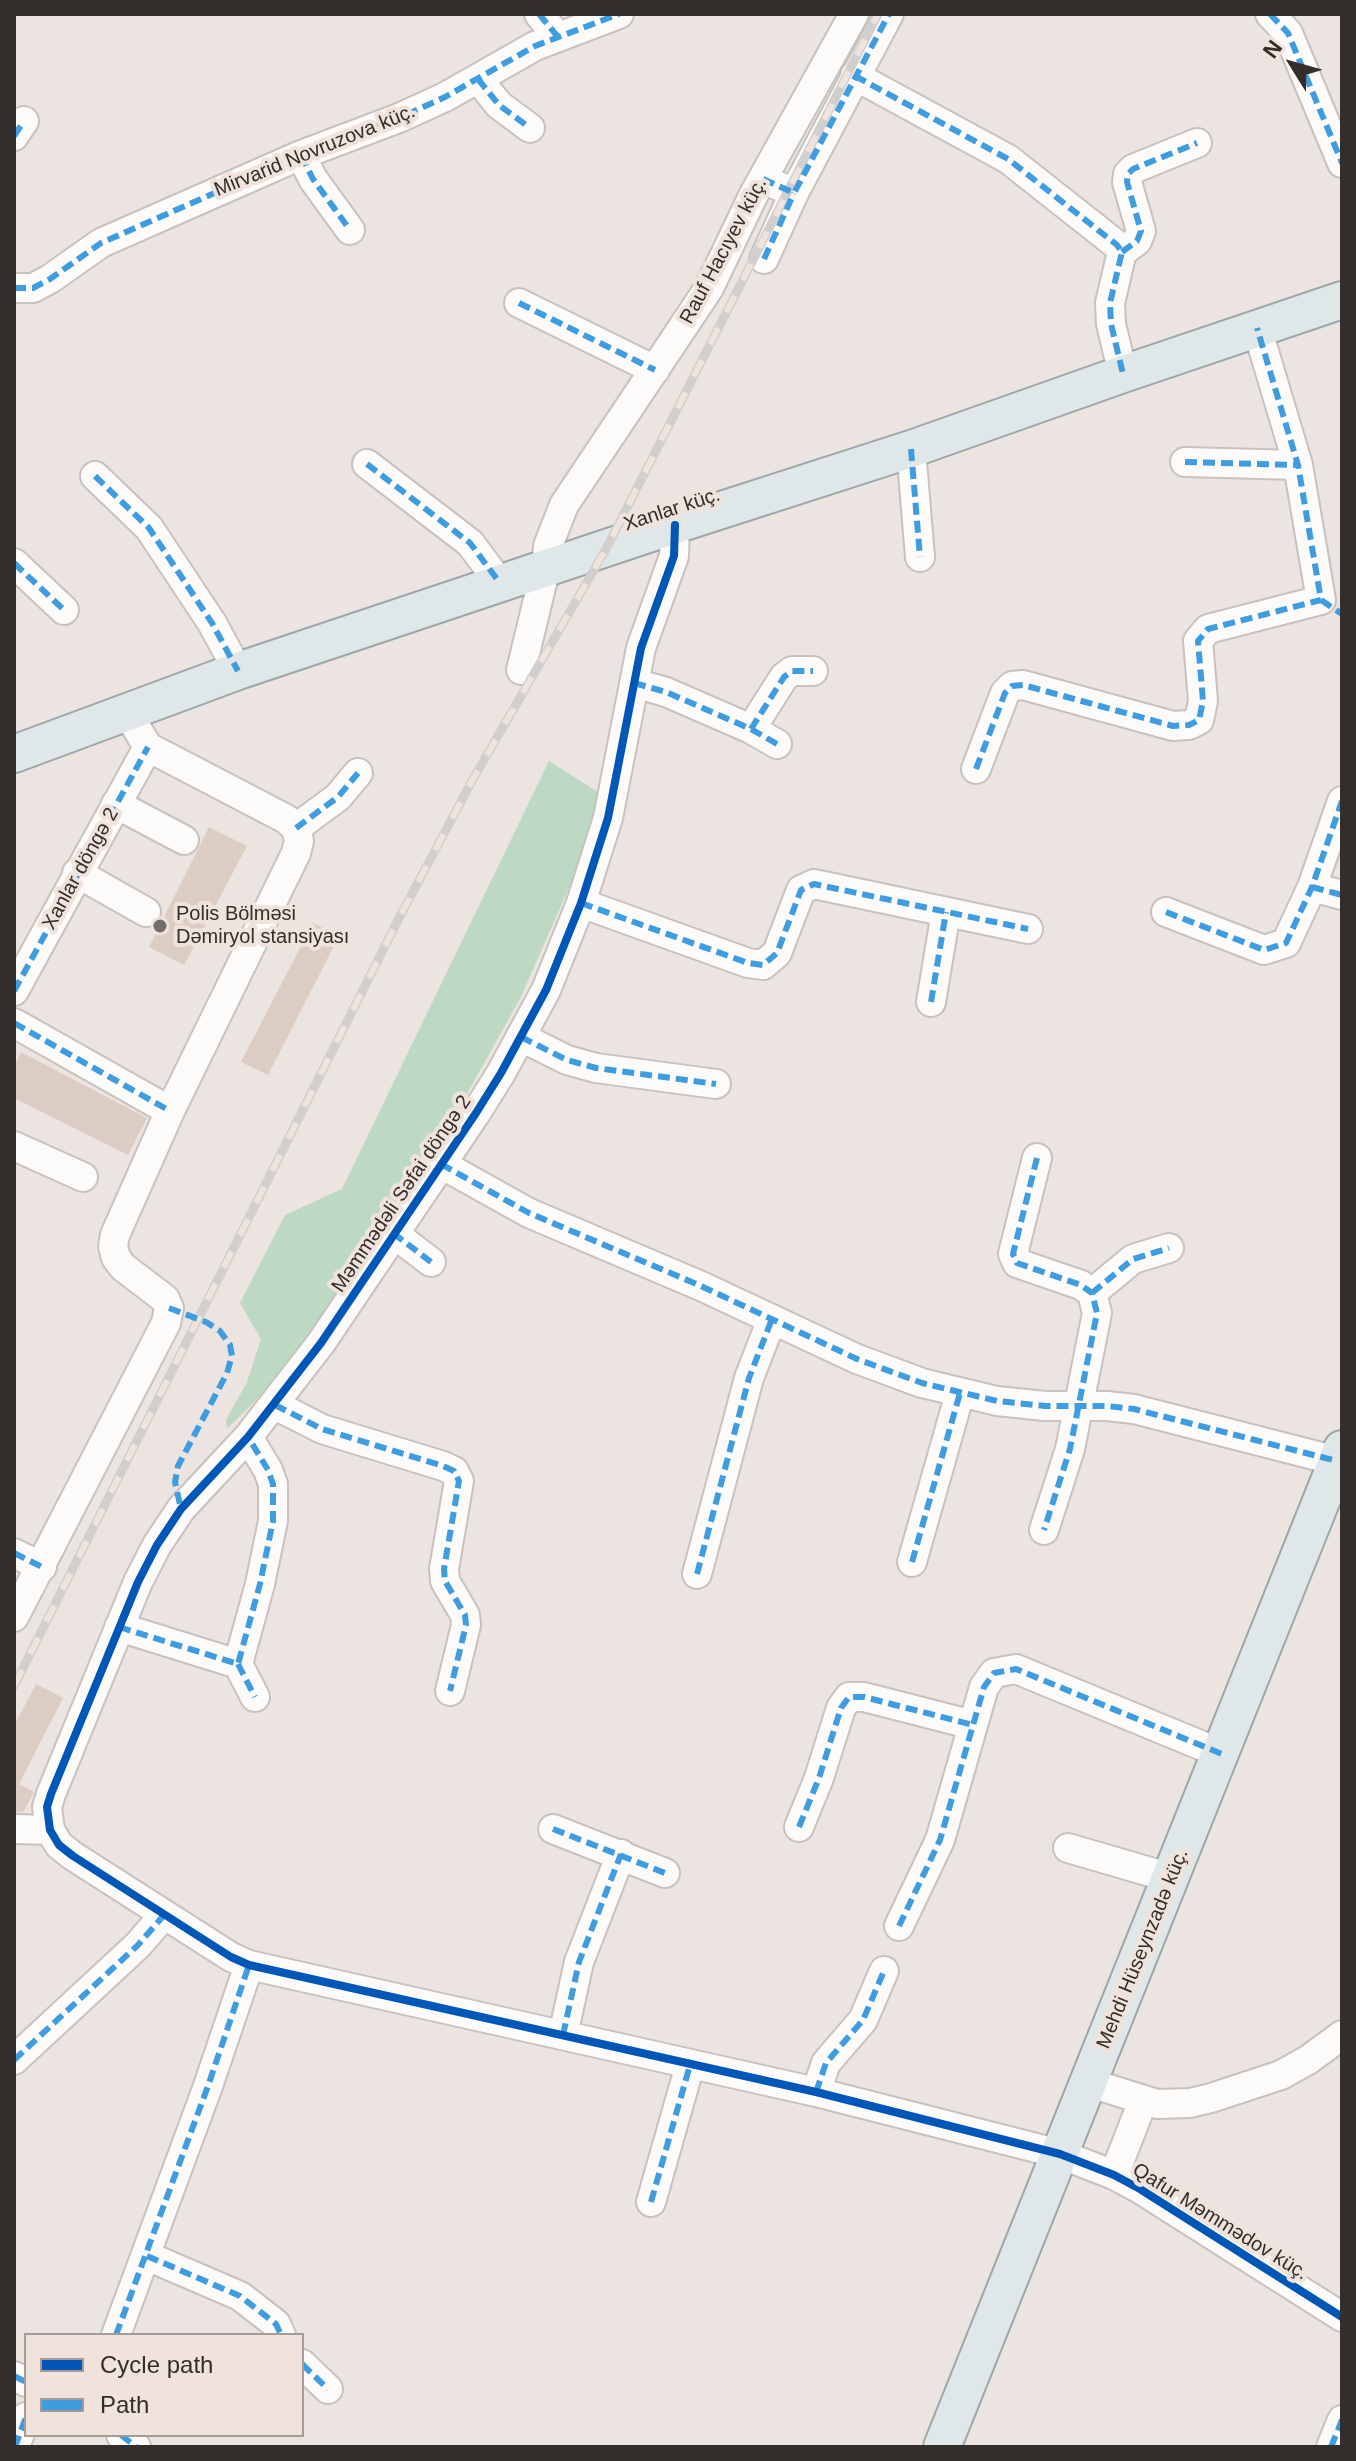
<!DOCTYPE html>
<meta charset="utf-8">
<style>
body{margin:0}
#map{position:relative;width:1356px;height:2461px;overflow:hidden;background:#ebe4e0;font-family:Arial,sans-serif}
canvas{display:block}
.frame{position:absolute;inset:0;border:16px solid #332e2c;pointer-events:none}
.legend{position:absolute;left:24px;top:2333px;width:280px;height:104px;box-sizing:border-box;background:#efe3dc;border:2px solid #a49b96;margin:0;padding:10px 14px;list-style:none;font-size:24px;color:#332e2c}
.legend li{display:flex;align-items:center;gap:16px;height:40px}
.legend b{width:40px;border:2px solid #a49b96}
.north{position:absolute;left:1252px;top:24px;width:80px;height:80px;-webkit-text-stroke:6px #efe3dc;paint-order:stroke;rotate:307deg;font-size:22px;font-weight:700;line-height:32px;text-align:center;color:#332e2c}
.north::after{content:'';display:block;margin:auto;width:28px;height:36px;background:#332e2c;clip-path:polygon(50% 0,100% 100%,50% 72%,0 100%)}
</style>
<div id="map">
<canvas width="1356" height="2461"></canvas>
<div class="frame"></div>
<ul class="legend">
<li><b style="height:10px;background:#0057b8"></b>Cycle path</li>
<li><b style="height:10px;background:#3e9de1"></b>Path</li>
</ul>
<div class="north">N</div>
</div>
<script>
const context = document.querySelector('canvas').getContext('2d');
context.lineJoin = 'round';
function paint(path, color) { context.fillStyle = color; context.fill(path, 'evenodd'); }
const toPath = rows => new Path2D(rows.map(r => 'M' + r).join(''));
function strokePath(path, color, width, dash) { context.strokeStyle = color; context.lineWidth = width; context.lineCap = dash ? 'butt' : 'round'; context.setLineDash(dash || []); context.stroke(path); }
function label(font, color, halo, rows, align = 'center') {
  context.font = font + ' Arial,sans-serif'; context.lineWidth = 8; context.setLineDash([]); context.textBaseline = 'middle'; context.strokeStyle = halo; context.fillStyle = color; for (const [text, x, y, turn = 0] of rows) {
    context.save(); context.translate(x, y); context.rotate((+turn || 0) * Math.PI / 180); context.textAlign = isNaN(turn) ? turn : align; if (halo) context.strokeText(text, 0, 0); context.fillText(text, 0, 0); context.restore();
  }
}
paint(toPath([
 [549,761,601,794,571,883,520,999,463,1101,288,1368,227,1429,226,1420,247,1382,261,1339,240,1303,285,1215,342,1189]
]), '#bdd8c3');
paint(toPath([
 [209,827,247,846,184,965,149,947],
 [313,923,339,936,268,1075,241,1062],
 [21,1052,147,1118,128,1155,14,1098,14,1067],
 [36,1684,63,1698,19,1784,34,1792,23,1812,14,1812,14,1726]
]), '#dbcdc3');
const minor = toPath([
 [539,14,558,37],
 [1270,14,1288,33,1342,163],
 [855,76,1008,159,1117,245,1122,252,1110,303,1111,324,1123,374],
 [478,79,499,105,530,128],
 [14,136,24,121],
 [301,155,313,179,350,230],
 [763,179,794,193,889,14],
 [1122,252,1137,241,1141,231,1127,182,1128,174,1133,169,1197,143],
 [764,259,794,193],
 [14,288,33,288,50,279,101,243,301,155,399,118,445,97,535,46,619,14],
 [519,303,655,370],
 [911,449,920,557],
 [1185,462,1298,465],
 [367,464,470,543,500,583],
 [95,476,149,528,212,623,238,671],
 [675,525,674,556,641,648,608,818,581,903,546,990,501,1073,476,1113,321,1343,248,1437,181,1509,157,1545,138,1582,51,1794,47,1807,50,1830,59,1845,73,1856,231,1957,249,1965,816,2092,1060,2154,1114,2175,1140,2189,1342,2317],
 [14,563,64,610],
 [521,670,546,567,548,546,564,505,709,288,754,194,854,14],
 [634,683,666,692,751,729,777,744],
 [751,729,784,677,792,671,813,671],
 [976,769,1005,693,1012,686,1023,685,1173,726,1189,725,1199,720,1203,701,1198,641,1208,629,1321,600,1298,465,1257,328],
 [116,804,184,840],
 [296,828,338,797,358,773],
 [77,873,146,912],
 [1312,887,1342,895],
 [581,903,748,963,763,965,777,953,801,890,814,884,1028,929],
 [1166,912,1264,950,1286,943,1312,887,1342,801],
 [14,991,148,747],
 [931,1002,946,912],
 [14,1023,170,1111],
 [521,1037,567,1060,596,1068,716,1084],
 [14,1146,83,1177],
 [1037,1158,1013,1254,1017,1263,1081,1285,1092,1293,1097,1313,1070,1449,1044,1530],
 [441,1164,529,1213,701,1286,857,1359,922,1383,997,1401,1045,1406,1107,1406,1134,1409,1337,1461],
 [393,1233,431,1262],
 [1092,1293,1133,1259,1169,1248],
 [275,1405,322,1429,443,1466,454,1471,459,1481,444,1569,445,1581,465,1615,466,1625,450,1691],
 [14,1553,42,1567],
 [912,1562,960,1393],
 [697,1574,749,1378,772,1319],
 [14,1617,166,1323,169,1308,165,1299,123,1267,116,1258,113,1246,115,1235,170,1111,296,853,299,841,296,828,286,819,148,747,127,712],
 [119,1627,238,1664,260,1584,273,1521,273,1484,268,1470,248,1437],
 [238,1664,255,1697],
 [799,1827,819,1778,841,1708,849,1697,864,1697,973,1725],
 [14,1829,50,1830],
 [553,1829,665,1873],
 [1068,1848,1171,1878],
 [899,1926,940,1840,984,1687,994,1673,1016,1669,1222,1754],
 [563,2035,579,1962,621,1854],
 [14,2060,138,1945,164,1915],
 [1106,2088,1157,2104,1190,2103,1211,2098,1281,2075,1308,2060,1342,2035],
 [816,2092,826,2063,863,2020,884,1971],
 [1114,2175,1143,2101],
 [651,2202,690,2065],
 [147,2256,240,2296,276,2324,281,2335],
 [116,2335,208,2086,249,1965],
 [302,2364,328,2389],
 [14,2376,26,2382],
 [121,2435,136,2447],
 [15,2447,26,2417],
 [1331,2447,1342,2420]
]);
const major = toPath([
 [14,754,238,671,675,525,911,449,1123,374,1342,300],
 [942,2447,1342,1449]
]);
strokePath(minor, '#c7c2be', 32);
strokePath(major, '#9da7a9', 40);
strokePath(minor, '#fcfbfa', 28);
strokePath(major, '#e0e7e8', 36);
const rail = toPath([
 [14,1686,398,920,473,779,606,549,878,14]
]);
strokePath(rail, '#d1cfce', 9);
strokePath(rail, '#efe3dc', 6, [18]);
strokePath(toPath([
 [539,14,558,37],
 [1270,14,1288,33,1342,163],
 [855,76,1008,159,1117,245,1122,252,1110,303,1111,324,1123,374],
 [478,79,499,105,530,128],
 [14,136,24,121],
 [301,155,313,179,350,230],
 [763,179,794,193,889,14],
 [1122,252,1137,241,1141,231,1127,182,1128,174,1133,169,1197,143],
 [764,259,794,193],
 [14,288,33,288,50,279,101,243,301,155,399,118,445,97,535,46,619,14],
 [519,303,655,370],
 [911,449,920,557],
 [1185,462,1298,465],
 [367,464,470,543,500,583],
 [95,476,149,528,212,623,238,671],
 [14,563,64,610],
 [1321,600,1342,614],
 [634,683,666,692,751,729,777,744],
 [751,729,784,677,792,671,813,671],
 [976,769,1005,693,1012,686,1023,685,1173,726,1189,725,1199,720,1203,701,1198,641,1208,629,1321,600,1298,465,1257,328],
 [296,828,338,797,358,773],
 [1312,887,1342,895],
 [581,903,748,963,763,965,777,953,801,890,814,884,1028,929],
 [1166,912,1264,950,1286,943,1312,887,1342,801],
 [14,991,148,747],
 [931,1002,946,912],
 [14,1023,170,1111],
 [521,1037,567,1060,596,1068,716,1084],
 [1037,1158,1013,1254,1017,1263,1081,1285,1092,1293,1097,1313,1070,1449,1044,1530],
 [441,1164,529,1213,701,1286,857,1359,922,1383,997,1401,1045,1406,1107,1406,1134,1409,1337,1461],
 [393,1233,431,1262],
 [1092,1293,1133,1259,1169,1248],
 [169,1308,206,1322,220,1331,230,1345,232,1356,227,1373,178,1466,175,1482,181,1509],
 [275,1405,322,1429,443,1466,454,1471,459,1481,444,1569,445,1581,465,1615,466,1625,450,1691],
 [14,1553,42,1567],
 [912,1562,960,1393],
 [697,1574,749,1378,772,1319],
 [119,1627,238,1664,260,1584,273,1521,273,1484,268,1470,248,1437],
 [238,1664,255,1697],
 [799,1827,819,1778,841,1708,849,1697,864,1697,973,1725],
 [553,1829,665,1873],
 [899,1926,940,1840,984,1687,994,1673,1016,1669,1222,1754],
 [563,2035,579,1962,621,1854],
 [14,2060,138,1945,164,1915],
 [816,2092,826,2063,863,2020,884,1971],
 [651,2202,690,2065],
 [147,2256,240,2296,276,2324,281,2335],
 [116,2335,208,2086,249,1965],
 [302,2364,328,2389],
 [14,2376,26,2382],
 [121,2435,136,2447],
 [15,2447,26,2417],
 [1331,2447,1342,2420]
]), '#3e9de1', 6, [12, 6]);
strokePath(toPath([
 [675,525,674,556,641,648,608,818,581,903,546,990,501,1073,476,1113,321,1343,248,1437,181,1509,157,1545,138,1582,51,1794,47,1807,50,1830,59,1845,73,1856,231,1957,249,1965,816,2092,1060,2154,1114,2175,1140,2189,1342,2317]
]), '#0057b8', 8);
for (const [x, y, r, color] of [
 [160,926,8,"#736e6b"]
]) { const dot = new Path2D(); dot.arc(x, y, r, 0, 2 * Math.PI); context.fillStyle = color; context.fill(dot); strokePath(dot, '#efe3dc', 3); }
label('20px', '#332e2c', '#efe3dc', [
 ["Mirvarid Novruzova küç.",315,151,-22],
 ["Rauf Hacıyev küç.",724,251,-62],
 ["Xanlar küç.",672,510,-18],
 ["Xanlar döngə 2",81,869,-61],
 ["Məmmədəli Səfai döngə 2",402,1194,-56],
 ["Mehdi Hüseynzadə küç.",1143,1949,-68],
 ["Qafur Məmmədov küç.",1220,2222,32]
]);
label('20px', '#332e2c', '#efe3dc', [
 ["Polis Bölməsi",176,914],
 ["Dəmiryol stansiyası",176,937]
], 'left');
</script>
